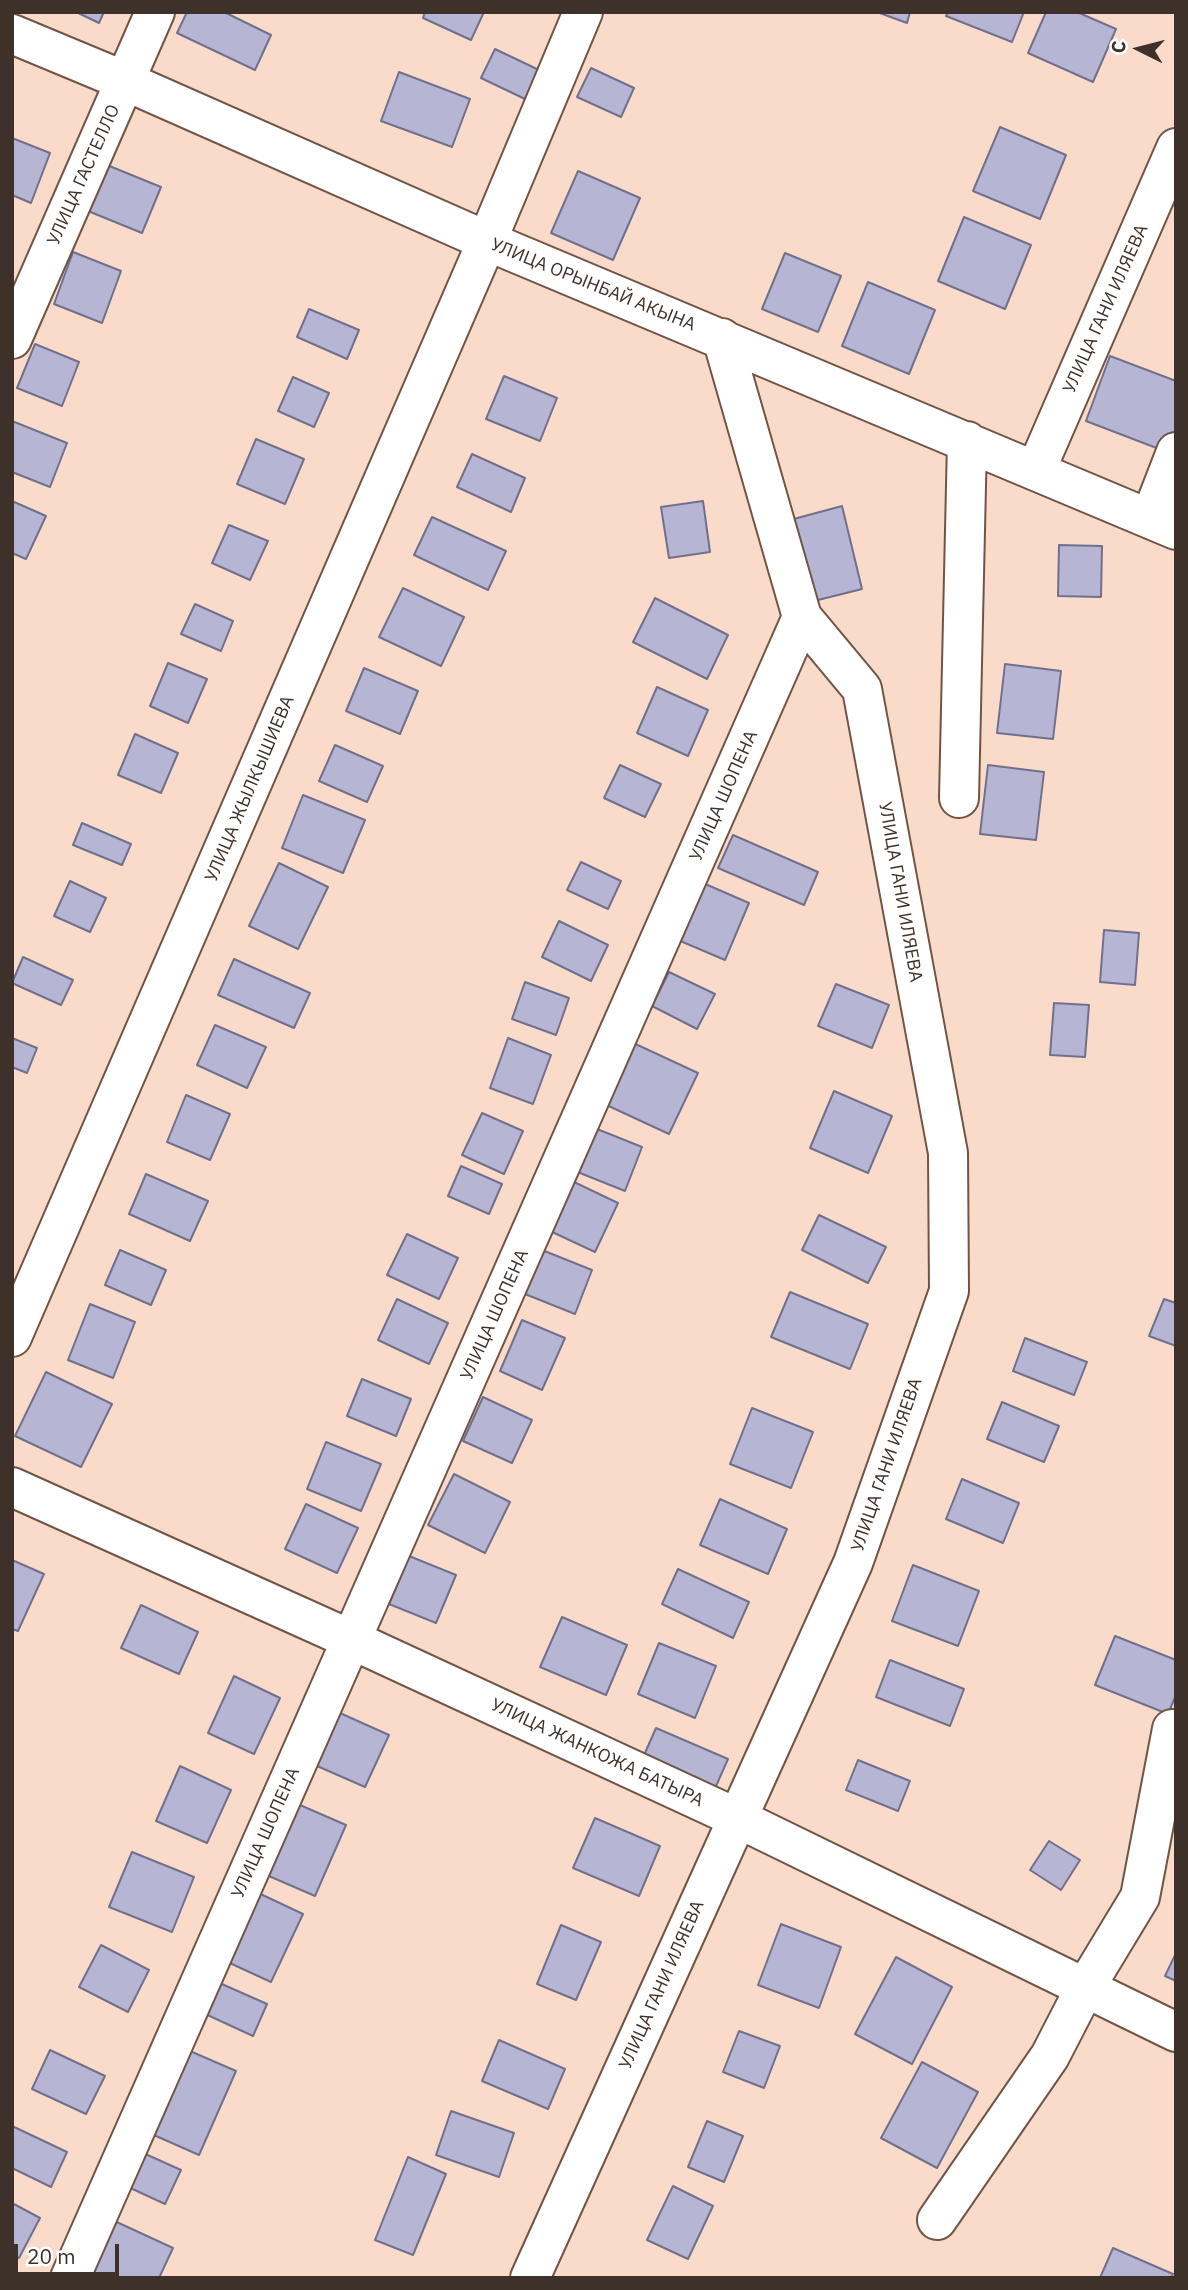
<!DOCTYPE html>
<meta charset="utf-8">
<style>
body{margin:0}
#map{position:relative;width:1188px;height:2290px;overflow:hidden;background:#fadbc9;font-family:"IBM Plex Sans",sans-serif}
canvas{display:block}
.frame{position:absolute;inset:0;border:14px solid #3d312a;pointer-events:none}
.north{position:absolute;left:1104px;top:14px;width:70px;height:70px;-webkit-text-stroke:5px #fff;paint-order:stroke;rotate:276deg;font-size:19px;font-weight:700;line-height:28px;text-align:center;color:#3d312a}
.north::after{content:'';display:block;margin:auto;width:24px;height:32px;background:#3d312a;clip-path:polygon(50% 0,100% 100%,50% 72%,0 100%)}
.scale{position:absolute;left:14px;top:2244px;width:105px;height:32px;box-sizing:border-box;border:4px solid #3d312a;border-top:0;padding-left:9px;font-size:21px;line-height:24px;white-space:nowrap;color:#3d312a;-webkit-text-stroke:5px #fff;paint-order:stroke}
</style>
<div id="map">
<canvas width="1188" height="2290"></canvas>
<div class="frame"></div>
<div class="north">С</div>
<div class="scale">20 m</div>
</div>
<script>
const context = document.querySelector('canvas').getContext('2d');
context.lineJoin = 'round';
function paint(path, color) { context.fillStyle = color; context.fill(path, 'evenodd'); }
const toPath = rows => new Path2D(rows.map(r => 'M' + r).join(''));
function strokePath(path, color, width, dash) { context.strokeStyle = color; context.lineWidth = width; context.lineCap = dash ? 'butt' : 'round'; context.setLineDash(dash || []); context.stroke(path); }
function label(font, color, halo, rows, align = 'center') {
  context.font = font + ' "IBM Plex Sans",sans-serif'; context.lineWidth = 7; context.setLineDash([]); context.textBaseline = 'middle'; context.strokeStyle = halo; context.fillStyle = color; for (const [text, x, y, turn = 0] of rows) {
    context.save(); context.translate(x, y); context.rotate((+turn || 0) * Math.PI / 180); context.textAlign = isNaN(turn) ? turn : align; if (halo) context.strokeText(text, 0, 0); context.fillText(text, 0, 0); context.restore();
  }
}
const building = toPath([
 [76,12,104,12,99,23,76,12],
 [187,12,224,12,271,35,255,70,177,33,187,12],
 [425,12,484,12,471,40,423,18,425,12],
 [877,12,910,12,907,23,877,12],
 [948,12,1024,12,1012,42,946,16,948,12],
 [1046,12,1077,12,1116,29,1093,82,1028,53,1046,12],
 [495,49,539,70,525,99,481,78,495,49],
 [591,68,634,88,621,117,577,97,591,68],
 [399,72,470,99,452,147,381,121,399,72],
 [1000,127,1066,155,1040,219,973,191,1000,127],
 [12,138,50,153,31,203,12,195,12,138],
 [107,165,161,187,142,233,88,211,107,165],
 [578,171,640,198,613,260,551,233,578,171],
 [964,217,1031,245,1005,309,938,281,964,217],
 [73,252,121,271,102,323,54,304,73,252],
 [785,253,841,276,818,332,762,309,785,253],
 [868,282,935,310,909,374,842,346,868,282],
 [309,309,359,330,347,359,297,337,309,309],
 [35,344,79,362,62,406,17,388,35,344],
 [1110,356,1176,381,1176,428,1167,452,1086,421,1110,356],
 [504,376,557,398,540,441,486,419,504,376],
 [293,377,329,393,314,427,278,411,293,377],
 [12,421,67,443,50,487,12,472,12,421],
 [256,439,304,459,285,504,237,484,256,439],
 [472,454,525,478,511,512,457,487,472,454],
 [12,501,46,516,26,559,12,553,12,501],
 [703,501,710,552,669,558,661,507,703,501],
 [842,506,862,589,810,602,790,520,842,506],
 [432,517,506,551,488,590,414,555,432,517],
 [229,525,268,541,250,580,212,563,229,525],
 [1059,545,1102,546,1101,597,1058,596,1059,545],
 [403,588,464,617,441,666,379,637,403,588],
 [655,598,728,635,707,679,633,642,655,598],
 [195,604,233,621,221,651,181,634,195,604],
 [168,663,207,679,188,723,150,706,168,663],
 [1005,664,1061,671,1053,739,997,733,1005,664],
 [364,668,418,691,400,734,346,711,364,668],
 [657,687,708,710,688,756,637,733,657,687],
 [135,734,178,753,161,793,118,775,135,734],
 [335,745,383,766,367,802,319,781,335,745],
 [620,765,661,784,645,817,604,798,620,765],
 [988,765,1044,772,1036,840,980,834,988,765],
 [303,795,365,820,343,873,282,848,303,795],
 [82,823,131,844,122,865,73,845,82,823],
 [733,835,818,872,804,905,718,868,733,835],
 [581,862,621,881,608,909,567,890,581,862],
 [279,863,328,887,298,949,249,926,279,863],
 [70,881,106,898,90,932,54,916,70,881],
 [703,883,749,903,725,960,678,940,703,883],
 [559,921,608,945,591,981,542,957,559,921],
 [1104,930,1139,933,1135,985,1100,982,1104,930],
 [23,957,73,980,61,1005,12,983,23,957],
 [234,959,310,993,294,1028,218,995,234,959],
 [669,972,715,994,697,1029,652,1006,669,972],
 [525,982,569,998,556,1035,512,1019,525,982],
 [836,984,889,1005,872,1048,818,1026,836,984],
 [1054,1003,1089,1005,1085,1057,1050,1055,1054,1003],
 [215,1025,266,1047,247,1088,197,1065,215,1025],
 [12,1038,37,1048,27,1073,12,1067,12,1038],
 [508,1038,551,1055,533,1104,490,1088,508,1038],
 [629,1041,698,1073,669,1134,600,1102,629,1041],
 [834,1091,892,1116,868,1173,810,1148,834,1091],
 [186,1095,230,1114,210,1160,167,1142,186,1095],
 [482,1113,523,1131,504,1174,462,1155,482,1113],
 [592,1127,642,1147,625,1191,575,1171,592,1127],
 [461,1166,502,1184,489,1214,448,1196,461,1166],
 [146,1174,208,1201,190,1241,129,1214,146,1174],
 [574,1182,618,1203,595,1252,550,1231,574,1182],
 [819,1215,886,1247,868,1283,802,1250,819,1215],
 [407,1234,458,1258,439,1299,387,1275,407,1234],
 [120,1250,166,1270,151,1305,105,1285,120,1250],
 [542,1250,592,1270,575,1314,525,1294,542,1250],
 [790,1292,868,1324,850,1369,771,1337,790,1292],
 [397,1299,448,1323,429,1364,378,1340,397,1299],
 [1164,1299,1176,1303,1176,1346,1149,1336,1164,1299],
 [90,1304,135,1322,113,1378,68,1360,90,1304],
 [522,1320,565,1338,542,1390,500,1371,522,1320],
 [1025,1338,1087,1362,1074,1395,1013,1371,1025,1338],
 [46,1372,112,1404,81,1467,15,1436,46,1372],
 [362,1379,411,1399,396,1436,347,1416,362,1379],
 [483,1397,532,1420,512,1463,463,1441,483,1397],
 [1002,1402,1059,1426,1044,1462,987,1439,1002,1402],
 [752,1408,813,1432,791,1488,730,1464,752,1408],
 [326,1442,381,1464,361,1511,307,1489,326,1442],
 [454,1474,510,1502,485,1553,428,1525,454,1474],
 [962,1479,1019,1503,1003,1543,946,1519,962,1479],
 [720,1499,787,1529,768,1574,700,1545,720,1499],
 [306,1504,358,1528,337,1573,285,1549,306,1504],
 [409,1556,456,1575,436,1623,389,1604,409,1556],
 [12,1560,44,1574,18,1631,12,1629,12,1560],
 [913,1565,979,1591,958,1646,892,1621,913,1565],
 [678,1569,749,1602,733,1638,662,1604,678,1569],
 [141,1605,198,1632,179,1674,121,1648,141,1605],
 [562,1617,627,1645,606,1695,540,1667,562,1617],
 [1115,1636,1176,1660,1176,1695,1168,1714,1095,1685,1115,1636],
 [659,1643,716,1666,695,1718,638,1694,659,1643],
 [890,1660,964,1689,950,1726,876,1697,890,1660],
 [234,1676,280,1698,254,1754,208,1733,234,1676],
 [331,1709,389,1735,365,1787,308,1762,331,1709],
 [656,1728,728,1759,713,1793,641,1762,656,1728],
 [858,1760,910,1781,898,1811,846,1790,858,1760],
 [180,1766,231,1790,207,1843,156,1821,180,1766],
 [293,1802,346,1825,315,1896,262,1873,293,1802],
 [595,1818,660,1846,639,1896,573,1868,595,1818],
 [1049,1841,1080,1860,1061,1890,1030,1870,1049,1841],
 [132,1852,194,1877,172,1932,109,1907,132,1852],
 [252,1890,303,1914,271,1982,221,1959,252,1890],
 [781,1924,841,1947,819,2008,758,1985,781,1924],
 [561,1925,601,1942,576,2000,537,1984,561,1925],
 [101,1945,149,1970,128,2012,79,1987,101,1945],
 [1176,1953,1176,1981,1165,1976,1176,1953],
 [896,1957,952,1987,912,2064,855,2034,896,1957],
 [215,1981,267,2004,253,2036,201,2012,215,1981],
 [739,2031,780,2046,764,2088,723,2072,739,2031],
 [499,2040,565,2069,548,2109,482,2081,499,2040],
 [183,2048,236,2071,199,2155,147,2132,183,2048],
 [50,2050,105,2076,86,2114,32,2089,50,2050],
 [922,2062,978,2092,937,2168,881,2138,922,2062],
 [451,2111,514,2133,499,2177,436,2155,451,2111],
 [707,2121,743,2136,724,2182,688,2167,707,2121],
 [12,2126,67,2152,51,2187,12,2168,12,2126],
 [141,2152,181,2170,165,2204,126,2186,141,2152],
 [408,2157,446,2174,413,2255,375,2240,408,2157],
 [673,2186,713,2206,688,2259,647,2240,673,2186],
 [12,2203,40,2218,19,2258,12,2254,12,2203],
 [108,2218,173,2248,159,2278,81,2278,108,2218],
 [1113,2248,1173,2274,1171,2278,1100,2278,1113,2248]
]);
paint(building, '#b6b6d4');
strokePath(building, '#71708c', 2);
const minor = toPath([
 [12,34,125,81,487,241,1176,530],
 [12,339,155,12],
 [1036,470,1176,148],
 [1150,519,1176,452],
 [959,798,967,441],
 [12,1337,487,241,583,12],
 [12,1487,352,1640,737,1818,1176,2032],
 [937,2220,1050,2056,1085,1988,1140,1897,1172,1729],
 [70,2278,802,617,722,338],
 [530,2278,853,1563,949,1291,948,1153,862,689,802,617]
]);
strokePath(minor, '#705546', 42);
strokePath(minor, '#fff', 38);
label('18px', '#3d312a', '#fff', [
 ["УЛИЦА ГАСТЕЛЛО",84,175,-66],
 ["УЛИЦА ОРЫНБАЙ АКЫНА",593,285,22],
 ["УЛИЦА ГАНИ ИЛЯЕВА",1106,309,-66],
 ["УЛИЦА ЖЫЛКЫШИЕВА",250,789,-67],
 ["УЛИЦА ШОПЕНА",724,796,-66],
 ["УЛИЦА ГАНИ ИЛЯЕВА",900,892,80],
 ["УЛИЦА ШОПЕНА",495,1315,-66],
 ["УЛИЦА ГАНИ ИЛЯЕВА",887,1465,-71],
 ["УЛИЦА ЖАНКОЖА БАТЫРА",597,1753,25],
 ["УЛИЦА ШОПЕНА",266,1833,-66],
 ["УЛИЦА ГАНИ ИЛЯЕВА",662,1985,-66]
]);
</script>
